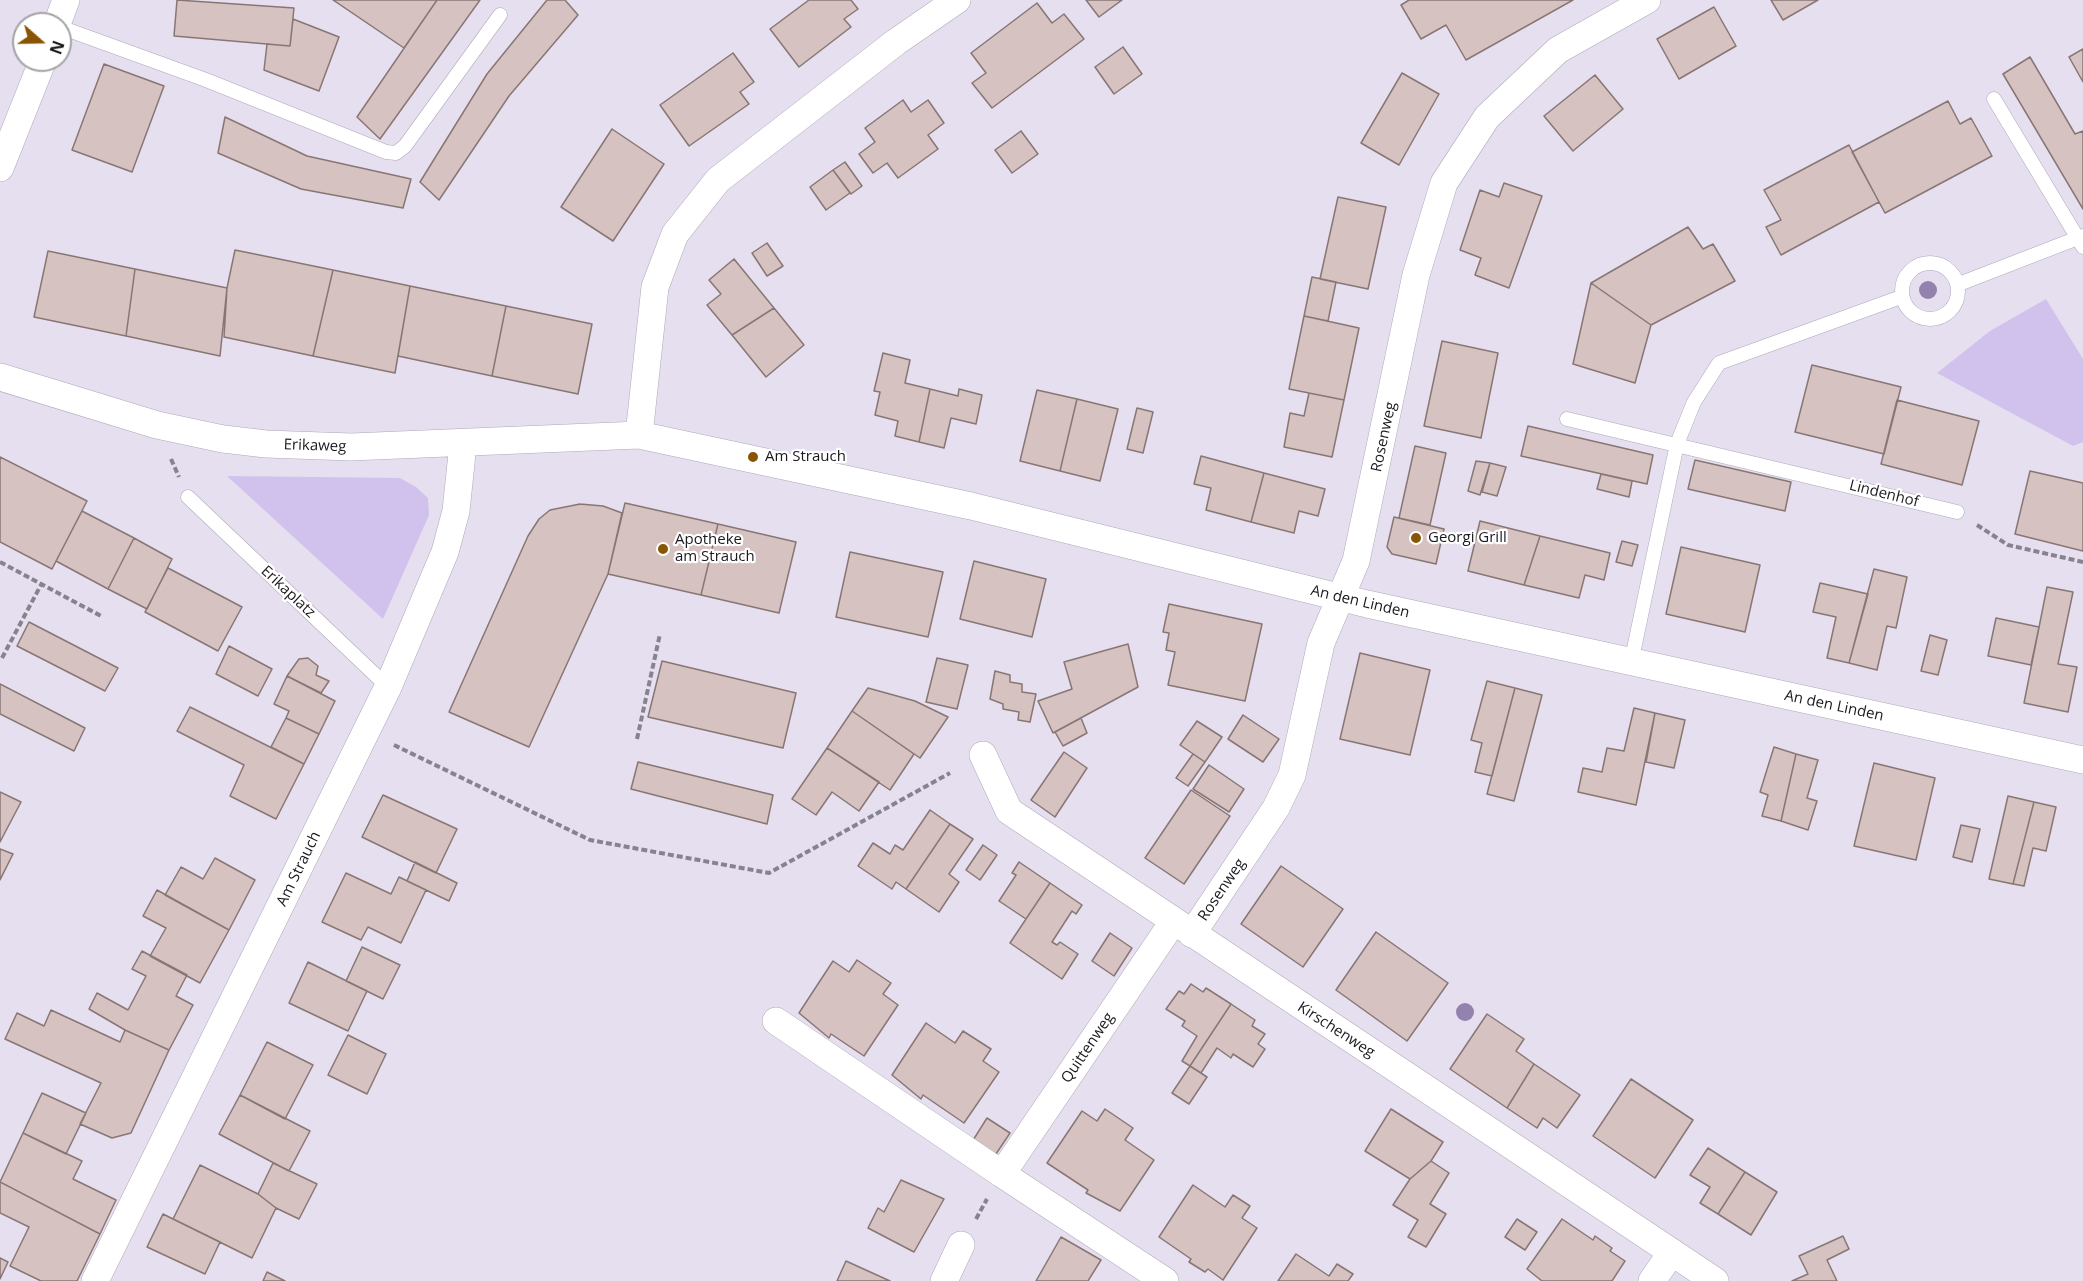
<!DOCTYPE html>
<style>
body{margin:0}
#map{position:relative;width:2083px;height:1281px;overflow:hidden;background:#e5dfef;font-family:"Open Sans",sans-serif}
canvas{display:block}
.north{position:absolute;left:12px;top:12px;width:60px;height:60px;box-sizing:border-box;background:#fff;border:2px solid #a4a3a5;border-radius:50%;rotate:110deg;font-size:16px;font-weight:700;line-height:24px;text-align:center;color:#1b191e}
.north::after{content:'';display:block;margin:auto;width:21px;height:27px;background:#8a5405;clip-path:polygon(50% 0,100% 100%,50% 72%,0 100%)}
</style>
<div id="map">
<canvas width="2083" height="1281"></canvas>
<div class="north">N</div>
</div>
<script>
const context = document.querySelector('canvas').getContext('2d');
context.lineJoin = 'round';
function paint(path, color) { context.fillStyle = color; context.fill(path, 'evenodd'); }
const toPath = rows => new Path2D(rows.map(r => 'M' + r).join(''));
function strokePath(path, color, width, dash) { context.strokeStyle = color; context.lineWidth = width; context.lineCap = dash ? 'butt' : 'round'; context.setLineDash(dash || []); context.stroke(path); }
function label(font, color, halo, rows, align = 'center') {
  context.font = font + ' "Open Sans",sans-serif'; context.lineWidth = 4.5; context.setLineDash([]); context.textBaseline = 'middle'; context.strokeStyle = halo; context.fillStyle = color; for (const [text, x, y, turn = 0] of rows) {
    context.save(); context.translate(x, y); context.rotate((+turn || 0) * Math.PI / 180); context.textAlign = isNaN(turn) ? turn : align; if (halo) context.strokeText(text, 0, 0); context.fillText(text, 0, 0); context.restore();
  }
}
paint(toPath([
 [2046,299,2083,359,2083,442,2073,446,1937,373,1990,331],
 [227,476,400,478,416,487,428,498,429,515,383,619]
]), '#d1c2ed');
const building = toPath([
 [177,0,294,8,290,46,174,36,177,0],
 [333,0,437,0,404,48,333,0],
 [437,0,480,0,380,139,357,117,437,0],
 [547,0,565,0,578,15,509,96,439,200,420,182,487,74,547,0],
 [809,0,851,0,858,9,844,19,851,27,799,67,770,29,809,0],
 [1086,0,1122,0,1099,17,1086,0],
 [1409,0,1573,0,1466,60,1446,25,1421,39,1401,5,1409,0],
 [1771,0,1818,0,1783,20,1771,0],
 [1037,3,1052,23,1064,14,1084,39,992,108,972,83,986,73,971,53,1037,3],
 [1714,7,1736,46,1679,79,1657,39,1714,7],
 [293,19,339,37,319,91,264,70,267,44,290,46,293,19],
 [1123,47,1142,74,1114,94,1095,67,1123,47],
 [2083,49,2083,82,2069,57,2083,49],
 [733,53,754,82,740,92,749,104,689,146,660,105,733,53],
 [2030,57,2075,134,2083,131,2083,209,2003,74,2030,57],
 [104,64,164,86,132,172,72,150,104,64],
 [1402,73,1439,94,1399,165,1361,143,1402,73],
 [1595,75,1623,109,1573,151,1544,116,1595,75],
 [903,100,911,112,928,100,944,123,928,135,938,149,898,178,887,163,873,173,859,154,875,142,865,128,903,100],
 [1948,101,1960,124,1971,118,1992,156,1885,213,1852,152,1948,101],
 [225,117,307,156,411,179,403,208,301,189,218,153,225,117],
 [612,129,664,164,613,241,561,207,612,129],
 [1021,131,1038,154,1012,173,995,150,1021,131],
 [1849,145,1879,202,1781,255,1766,227,1781,220,1764,190,1849,145],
 [845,162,862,186,851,194,833,170,845,162],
 [833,170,850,193,826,210,810,187,833,170],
 [1504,183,1542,196,1509,288,1475,275,1481,258,1460,250,1480,190,1499,197,1504,183],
 [1338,197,1386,207,1368,289,1320,279,1338,197],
 [1688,227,1703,249,1713,244,1735,281,1651,325,1591,283,1688,227],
 [767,243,783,266,767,276,752,253,767,243],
 [235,250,333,270,313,356,224,337,227,288,235,250],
 [48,251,135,269,126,336,34,317,48,251],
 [734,259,774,308,732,335,707,305,721,294,709,280,734,259],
 [135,269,227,288,220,356,126,336,135,269],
 [333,270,410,286,395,373,313,356,333,270],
 [1312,277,1336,282,1328,321,1304,316,1312,277],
 [1591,283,1651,325,1635,383,1573,364,1591,283],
 [410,286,506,306,492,376,398,356,410,286],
 [506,306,592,324,578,394,492,376,506,306],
 [774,308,804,345,766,377,732,335,774,308],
 [1304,316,1359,328,1344,400,1289,389,1304,316],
 [1442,341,1498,353,1481,438,1424,426,1442,341],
 [883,353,910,360,905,383,930,389,919,442,895,436,898,421,875,415,880,392,874,391,883,353],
 [1812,365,1901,387,1884,454,1795,432,1812,365],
 [930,389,958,396,959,389,982,395,976,424,951,418,944,448,919,442,930,389],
 [1037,390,1077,399,1060,471,1020,461,1037,390],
 [1309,393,1344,400,1332,457,1284,447,1290,413,1304,416,1309,393],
 [1077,399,1118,409,1100,481,1060,471,1077,399],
 [1897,400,1979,421,1962,485,1881,464,1897,400],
 [1137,408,1153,412,1143,453,1127,449,1137,408],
 [1528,426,1653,455,1647,484,1521,456,1528,426],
 [1415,446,1446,453,1430,525,1399,518,1415,446],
 [1201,456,1264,473,1251,522,1206,510,1211,488,1194,484,1201,456],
 [0,457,87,501,52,569,0,542,0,457],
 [1695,460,1791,482,1785,511,1688,489,1695,460],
 [1476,461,1490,463,1480,495,1468,491,1476,461],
 [1490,463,1506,467,1497,496,1482,492,1490,463],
 [2030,471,2083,483,2083,551,2015,534,2030,471],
 [1264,473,1325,489,1318,516,1299,511,1294,533,1251,522,1264,473],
 [1601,474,1632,481,1629,497,1597,489,1601,474],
 [625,503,718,524,701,595,608,574,625,503],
 [580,504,603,506,622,513,608,574,529,747,449,712,528,536,539,519,550,510,580,504],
 [82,511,134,538,108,589,56,561,82,511],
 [1394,517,1444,529,1436,564,1392,554,1387,547,1394,517],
 [1480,521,1540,536,1524,585,1468,571,1480,521],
 [718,524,796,542,779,613,701,595,718,524],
 [1540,536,1610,553,1604,580,1585,575,1579,598,1524,585,1540,536],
 [134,538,172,559,147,609,108,589,134,538],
 [1622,541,1638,545,1632,566,1616,562,1622,541],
 [1681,547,1760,565,1745,632,1666,614,1681,547],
 [850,552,943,572,928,637,836,617,850,552],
 [974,561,1046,579,1032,637,960,619,974,561],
 [168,568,242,607,218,651,145,612,168,568],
 [1874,569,1907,577,1896,628,1887,626,1877,670,1849,663,1874,569],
 [1820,583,1868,594,1849,663,1827,658,1836,617,1813,612,1820,583],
 [2047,587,2073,592,2058,664,2077,667,2068,712,2024,703,2047,587],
 [1169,604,1262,624,1245,701,1168,685,1175,652,1166,650,1169,633,1163,632,1169,604],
 [1996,618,2039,627,2031,665,1988,656,1996,618],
 [29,622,118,668,105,691,17,646,29,622],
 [1930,635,1947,640,1938,675,1921,671,1930,635],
 [1128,644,1138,687,1053,733,1038,701,1072,689,1064,662,1128,644],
 [229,646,272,669,258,696,216,674,229,646],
 [1360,653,1430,670,1410,755,1340,739,1360,653],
 [308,658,318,666,316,675,329,681,321,693,287,676,299,659,308,658],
 [937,658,968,665,957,709,926,702,937,658],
 [662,661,796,693,783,748,648,717,662,661],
 [995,671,1010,675,1010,682,1022,684,1022,692,1036,694,1030,722,1018,720,1019,712,1003,709,1003,704,990,699,995,671],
 [287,676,335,701,319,734,286,718,289,711,274,704,287,676],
 [1487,681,1515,688,1492,776,1475,772,1482,743,1471,740,1487,681],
 [0,684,85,728,74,751,0,714,0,684],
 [868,688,915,701,948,717,920,758,852,711,868,688],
 [1515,688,1542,695,1514,801,1487,794,1515,688],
 [190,707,304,764,276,819,230,796,244,765,177,731,190,707],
 [1634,708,1655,713,1636,805,1578,792,1583,768,1602,772,1607,748,1624,751,1634,708],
 [852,711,914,754,890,790,827,748,852,711],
 [1655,713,1685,720,1674,768,1646,762,1655,713],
 [1243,715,1279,739,1263,762,1228,739,1243,715],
 [286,718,319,734,304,764,271,747,286,718],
 [1081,718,1087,733,1063,746,1055,732,1081,718],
 [1197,721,1222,737,1205,762,1180,745,1197,721],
 [1774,747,1796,754,1781,821,1762,816,1768,795,1760,792,1774,747],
 [827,748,879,782,859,811,832,792,816,815,792,799,827,748],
 [1064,752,1087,768,1055,817,1031,800,1064,752],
 [1193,754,1205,762,1188,786,1176,778,1193,754],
 [1796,754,1818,760,1807,798,1817,801,1808,830,1781,821,1796,754],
 [638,762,773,795,767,824,631,789,638,762],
 [1874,763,1935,778,1916,860,1854,846,1874,763],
 [1209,765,1244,789,1229,812,1193,789,1209,765],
 [1191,790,1230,816,1184,884,1145,858,1191,790],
 [0,792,21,802,0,842,0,792],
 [383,795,457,829,436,873,362,837,383,795],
 [2008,796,2034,802,2013,884,1989,879,2008,796],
 [2034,802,2056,807,2046,851,2033,848,2024,886,2013,884,2034,802],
 [930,810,950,824,906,889,896,882,892,889,858,866,873,843,890,854,895,845,903,850,930,810],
 [950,824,973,839,949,874,959,882,939,912,906,889,950,824],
 [1961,825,1980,829,1972,862,1953,857,1961,825],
 [983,845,997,855,980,880,966,870,983,845],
 [0,849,13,854,0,880,0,849],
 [215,858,255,880,229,930,165,895,181,867,203,879,215,858],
 [415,862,457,883,449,901,407,881,415,862],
 [1019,862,1050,883,1026,919,999,901,1016,875,1012,873,1019,862],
 [1281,866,1343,909,1303,967,1241,924,1281,866],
 [346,873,391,894,399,877,426,890,401,943,368,927,361,940,322,922,346,873],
 [1050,883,1082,905,1076,914,1072,911,1052,942,1057,945,1060,942,1078,954,1062,979,1010,943,1050,883],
 [157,890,229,930,200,983,150,956,166,928,143,916,157,890],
 [1376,932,1448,983,1407,1041,1336,990,1376,932],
 [1110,933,1132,948,1114,976,1092,961,1110,933],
 [362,947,400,965,383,999,346,981,362,947],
 [142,951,187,975,176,996,193,1005,169,1050,125,1030,89,1009,97,993,128,1010,146,976,132,969,142,951],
 [857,960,891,983,883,994,898,1005,864,1056,831,1034,829,1038,799,1013,833,961,849,972,857,960],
 [308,962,367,991,348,1031,289,1003,308,962],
 [1191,984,1203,992,1206,988,1231,1004,1190,1066,1182,1061,1197,1036,1182,1026,1185,1021,1166,1009,1179,991,1184,994,1191,984],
 [1231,1004,1255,1020,1252,1026,1265,1034,1258,1044,1265,1049,1253,1067,1233,1054,1231,1058,1217,1048,1201,1073,1190,1066,1231,1004],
 [51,1010,120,1042,125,1030,169,1050,131,1133,112,1138,80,1124,101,1083,5,1039,17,1013,44,1026,51,1010],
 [1487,1014,1524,1039,1516,1051,1534,1064,1507,1108,1450,1069,1487,1014],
 [926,1023,955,1043,963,1031,991,1049,983,1061,999,1072,964,1123,923,1095,921,1099,892,1075,926,1023],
 [348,1035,386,1054,367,1094,328,1075,348,1035],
 [267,1042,313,1065,285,1119,240,1095,267,1042],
 [1534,1064,1580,1095,1557,1128,1543,1118,1537,1128,1507,1108,1534,1064],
 [1190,1066,1207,1077,1189,1104,1172,1093,1190,1066],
 [1631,1079,1693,1120,1655,1178,1593,1136,1631,1079],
 [42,1093,86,1113,66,1154,23,1133,42,1093],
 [240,1095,310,1131,289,1171,219,1134,240,1095],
 [1105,1109,1133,1128,1125,1140,1154,1160,1120,1211,1086,1193,1088,1190,1047,1163,1082,1111,1097,1121,1105,1109],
 [1391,1109,1443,1142,1431,1161,1410,1179,1365,1151,1391,1109],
 [987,1118,1010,1133,992,1160,970,1145,987,1118],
 [23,1133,82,1161,73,1179,116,1200,100,1234,0,1182,23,1133],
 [1708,1148,1745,1172,1718,1214,1700,1203,1710,1187,1690,1175,1708,1148],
 [1431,1161,1449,1173,1430,1204,1446,1214,1426,1247,1408,1237,1418,1220,1393,1205,1410,1179,1431,1161],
 [273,1163,317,1184,299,1219,276,1208,258,1194,273,1163],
 [200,1165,258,1194,276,1208,252,1258,173,1219,200,1165],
 [1745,1172,1777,1192,1751,1235,1718,1214,1745,1172],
 [901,1180,944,1199,914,1252,868,1228,878,1208,884,1212,901,1180],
 [0,1182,100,1234,77,1281,41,1281,10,1266,29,1227,0,1213,0,1182],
 [1193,1185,1225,1207,1233,1195,1250,1206,1242,1218,1257,1228,1223,1280,1208,1269,1205,1272,1189,1262,1191,1259,1159,1237,1193,1185],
 [163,1214,220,1242,205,1274,147,1247,163,1214],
 [1517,1219,1537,1232,1525,1250,1505,1237,1517,1219],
 [1562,1219,1593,1240,1595,1236,1612,1248,1610,1251,1625,1261,1612,1281,1542,1281,1527,1269,1562,1219],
 [1843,1236,1849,1249,1827,1260,1837,1281,1792,1281,1808,1274,1799,1256,1843,1236],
 [1061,1237,1101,1260,1088,1281,1036,1281,1061,1237],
 [1296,1254,1329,1276,1337,1264,1353,1274,1348,1281,1278,1281,1296,1254],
 [0,1258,8,1262,0,1279,0,1258],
 [846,1261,890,1281,837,1281,846,1261],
 [267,1272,285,1281,263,1281,267,1272]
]);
paint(building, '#d6c2c0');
strokePath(building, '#887675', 1.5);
const service = toPath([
 [60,27,206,80,386,152,396,153,405,146,500,15],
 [1994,99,2083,247],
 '1902 291a28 28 0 1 1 56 0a28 28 0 1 1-56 0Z',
 [1959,284,2083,236],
 [1567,419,1957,512],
 [188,497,388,687],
 [1631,663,1677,444,1694,402,1719,363,1901,297]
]);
const minor = toPath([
 [57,24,66,0],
 [0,168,43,60],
 [0,377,157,425,223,439,266,444,351,447,639,435,971,506,1367,604,2083,760],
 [639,435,655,287,675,234,718,180,896,42,957,0],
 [983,755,1009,811,1715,1281],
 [1192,934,1276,808,1292,775,1321,643,1356,561,1416,275,1444,183,1487,117,1558,50,1647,0],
 [776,1021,1002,1174],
 [95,1281,388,687,445,552,456,511,463,444],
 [944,1281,961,1245],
 [1165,1281,1002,1174,1173,922],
 [1652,1281,1672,1252]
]);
strokePath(service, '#aea8b8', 15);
strokePath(minor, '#aea8b8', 28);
strokePath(toPath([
 [171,459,179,477],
 [1977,525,2008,545,2083,562],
 [0,562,103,617],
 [2,658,42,583],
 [637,739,660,634],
 [394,745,590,840,769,873,950,773],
 [976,1219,987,1199]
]), '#87838e', 4, [6, 3]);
strokePath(service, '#fff', 14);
strokePath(minor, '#fff', 27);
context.fillStyle = '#9482ae';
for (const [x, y] of [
 [1928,290],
 [1465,1012]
]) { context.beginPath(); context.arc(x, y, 9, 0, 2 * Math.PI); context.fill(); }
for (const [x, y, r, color] of [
 [753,457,6,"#8a5405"],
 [1416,538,6,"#8a5405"],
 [663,549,6,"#8a5405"]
]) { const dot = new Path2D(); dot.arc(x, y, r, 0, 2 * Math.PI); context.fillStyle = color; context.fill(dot); strokePath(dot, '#fff', 2); }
label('15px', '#1b191e', '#fff', [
 ["Rosenweg",1384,437,-78],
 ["Erikaweg",315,446,2],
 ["Lindenhof",1884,494,14],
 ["Erikaplatz",288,592,43],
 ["An den Linden",1360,602,13],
 ["An den Linden",1834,706,12],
 ["Am Strauch",299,869,-64],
 ["Rosenweg",1222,890,-56],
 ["Kirschenweg",1336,1030,33],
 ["Quittenweg",1088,1048,-56]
]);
label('15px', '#1b191e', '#fff', [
 ["Am Strauch",765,457],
 ["Georgi Grill",1428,538],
 ["Apotheke",675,540],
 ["am Strauch",675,557]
], 'left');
</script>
